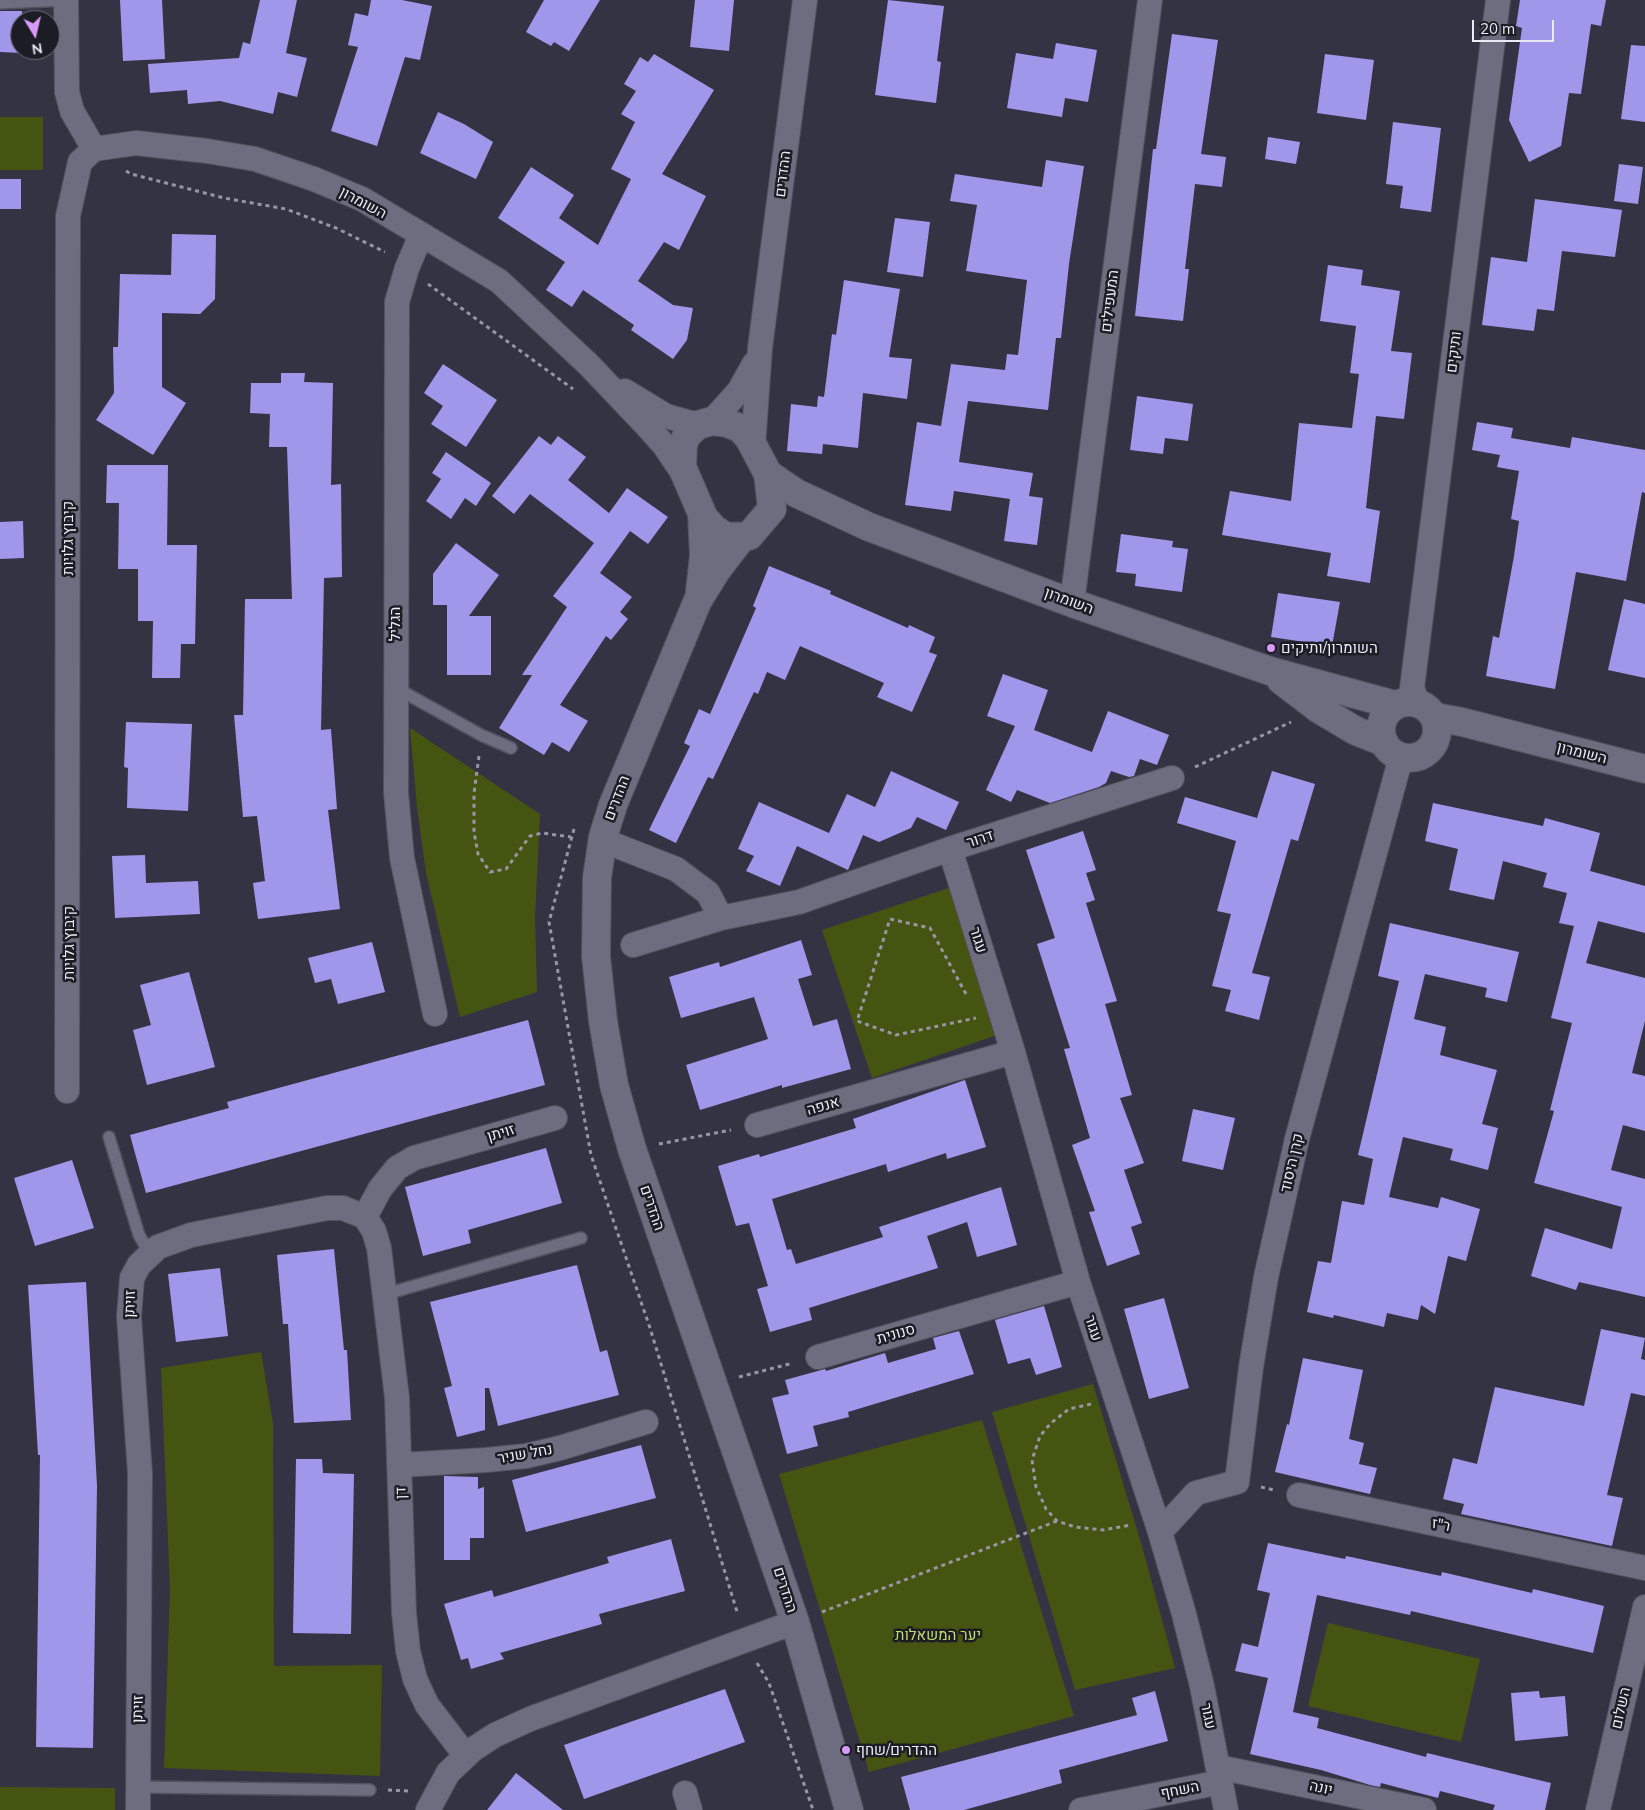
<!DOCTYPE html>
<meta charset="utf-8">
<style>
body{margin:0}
#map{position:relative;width:1645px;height:1810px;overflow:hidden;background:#343344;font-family:Mulish,sans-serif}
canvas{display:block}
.north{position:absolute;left:10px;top:10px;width:50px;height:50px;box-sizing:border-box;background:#1c1c24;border:1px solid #6e6e78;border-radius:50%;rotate:171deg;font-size:14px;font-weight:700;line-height:20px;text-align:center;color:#eaeaf5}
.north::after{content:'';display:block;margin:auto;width:18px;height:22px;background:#d89af8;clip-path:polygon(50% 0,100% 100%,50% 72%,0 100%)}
.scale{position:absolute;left:1472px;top:20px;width:82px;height:22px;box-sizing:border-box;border:2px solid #eaeaf5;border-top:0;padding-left:6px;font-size:15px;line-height:18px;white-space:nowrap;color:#eaeaf5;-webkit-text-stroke:4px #1c1c24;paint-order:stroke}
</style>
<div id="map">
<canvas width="1645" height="1810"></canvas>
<div class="north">N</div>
<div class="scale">20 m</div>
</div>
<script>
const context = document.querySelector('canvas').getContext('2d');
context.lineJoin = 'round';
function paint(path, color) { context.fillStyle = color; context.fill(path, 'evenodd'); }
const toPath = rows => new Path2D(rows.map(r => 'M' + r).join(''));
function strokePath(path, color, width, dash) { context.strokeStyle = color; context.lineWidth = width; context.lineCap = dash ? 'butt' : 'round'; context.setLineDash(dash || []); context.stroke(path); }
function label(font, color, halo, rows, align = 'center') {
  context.font = font + ' Mulish,Heebo,sans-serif'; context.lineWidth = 5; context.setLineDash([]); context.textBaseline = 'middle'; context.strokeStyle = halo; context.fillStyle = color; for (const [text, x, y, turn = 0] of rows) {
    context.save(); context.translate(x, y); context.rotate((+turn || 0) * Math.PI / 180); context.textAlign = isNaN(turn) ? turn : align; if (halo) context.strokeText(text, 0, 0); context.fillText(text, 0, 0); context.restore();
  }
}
paint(toPath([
 [0,117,43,117,43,170,0,170],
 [410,728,540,814,535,917,537,992,460,1017,426,873,417,807],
 [949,888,997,1035,872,1078,822,930],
 [261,1352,273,1423,274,1666,382,1665,380,1776,164,1768,170,1589,161,1368],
 [1093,1384,1142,1546,1175,1668,1075,1690,992,1412],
 [982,1420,1074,1716,869,1772,779,1474],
 [1328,1623,1480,1659,1461,1742,1308,1706],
 [0,1787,115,1788,115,1810,0,1810]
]), '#445512');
paint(toPath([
 [120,0,162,0,165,59,123,61],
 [260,0,297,0,286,53,307,58,297,97,278,92,273,114,220,101,188,104,187,90,150,93,148,64,239,58,243,42,250,44],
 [371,0,402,0,432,6,420,60,405,57,377,146,331,131,358,47,348,45,355,13,368,16],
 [544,0,600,0,569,51,554,42,551,46,526,32],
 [695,0,734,0,729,51,690,47],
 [888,0,944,6,937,61,941,62,936,103,875,95],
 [1520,0,1606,0,1601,26,1591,24,1581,94,1569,93,1561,146,1529,162,1509,120,1522,28,1516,26],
 [0,11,22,11,22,20,20,20,20,50,22,53,0,52],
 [1172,34,1218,40,1201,154,1226,157,1222,187,1195,184,1185,269,1189,269,1183,321,1135,316,1153,149,1156,149],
 [1056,43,1097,50,1088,102,1065,98,1062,117,1007,108,1016,53,1053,59],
 [1631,45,1645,46,1645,122,1621,119],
 [654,54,714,90,662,174,706,196,679,250,664,242,638,281,673,305,693,308,687,340,673,359,631,330,634,325,583,290,572,307,546,290,565,262,498,218,531,167,574,195,559,218,598,245,631,179,611,169,635,122,621,114,636,91,624,84,640,57,648,62],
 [1325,54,1374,60,1366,120,1317,113],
 [438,112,464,124,493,142,476,179,420,153],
 [1393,122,1441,128,1431,212,1400,208,1403,186,1386,184],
 [1268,137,1300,142,1296,164,1265,159],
 [1046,160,1084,166,1069,264,1061,338,1056,338,1048,410,968,401,959,462,1033,473,1029,496,1043,498,1037,545,1004,541,1010,499,954,491,951,511,905,505,917,422,941,426,951,364,1005,370,1007,354,1018,355,1027,280,966,271,977,205,950,201,955,174,1042,187],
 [1619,164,1643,167,1638,204,1614,201],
 [0,179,21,179,21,209,0,209],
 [1535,199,1622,210,1615,257,1562,251,1554,311,1537,309,1534,331,1482,325,1491,257,1527,262],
 [895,218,930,222,923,277,887,272],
 [172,234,216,235,215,299,200,314,162,313,162,387,186,403,153,455,96,420,114,393,113,347,118,347,120,274,171,275],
 [1328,265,1363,270,1361,285,1400,291,1391,351,1412,353,1404,419,1376,416,1366,508,1380,511,1370,583,1327,576,1331,553,1222,535,1230,491,1291,501,1299,423,1352,428,1359,374,1350,373,1356,326,1320,321],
 [844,280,900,289,889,357,912,359,907,399,863,393,858,448,823,444,822,454,787,451,791,404,817,407,818,396,824,397,832,334,836,335],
 [443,364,497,400,466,447,431,424,443,406,424,393],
 [281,373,305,373,304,382,333,383,331,485,341,484,342,577,324,578,321,730,331,729,337,809,328,810,340,909,258,919,253,883,265,881,257,816,243,817,234,715,243,715,245,599,292,599,287,447,269,447,270,414,250,413,251,383,281,383],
 [1137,396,1193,404,1188,441,1165,438,1163,454,1130,450],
 [1477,422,1513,428,1511,438,1570,448,1572,437,1645,450,1645,493,1642,492,1626,581,1576,572,1555,689,1486,676,1493,636,1499,638,1514,556,1519,521,1511,519,1519,471,1497,467,1500,455,1472,450],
 [539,436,551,445,558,436,586,457,568,480,609,513,627,488,668,517,648,544,630,531,600,573,632,597,620,612,628,619,611,640,606,636,560,705,588,721,569,752,552,742,544,755,499,728,532,675,522,675,567,607,553,596,594,543,530,494,514,514,492,496],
 [446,452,491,483,476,506,465,498,451,519,426,501,441,479,432,473],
 [107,465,168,465,167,545,197,545,195,644,181,644,180,678,152,678,153,621,138,621,138,569,118,569,119,503,106,503],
 [23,521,24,558,0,559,0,522],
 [1121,534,1173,541,1172,547,1188,549,1182,592,1135,586,1136,574,1116,572],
 [456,543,499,575,469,616,491,616,491,675,447,675,447,605,433,605,433,574],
 [769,566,831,591,830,594,908,628,909,625,935,637,929,652,937,655,912,712,877,697,884,683,800,646,785,680,767,672,758,694,754,692,713,779,708,777,676,843,649,830,690,746,684,743,699,709,710,714,756,608,753,606],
 [1278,593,1340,602,1332,646,1271,637],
 [1624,599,1645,604,1645,678,1608,670],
 [1003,674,1048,690,1034,730,1092,752,1108,711,1169,735,1157,765,1140,759,1134,776,1129,777,1111,771,1106,783,1099,787,1050,803,1017,790,1011,802,986,790,1015,726,987,716],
 [126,722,192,724,188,811,127,808,128,768,124,767],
 [891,771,959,802,946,830,917,817,911,828,879,842,863,835,848,870,797,846,780,886,746,871,754,856,738,849,759,802,829,833,847,794,875,807],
 [1272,771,1315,784,1298,841,1291,839,1252,973,1270,977,1259,1020,1225,1011,1231,990,1212,986,1231,914,1217,911,1236,841,1177,823,1185,797,1257,818],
 [1433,803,1543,826,1545,818,1600,833,1590,871,1645,886,1645,933,1598,921,1586,963,1645,978,1645,1021,1632,1073,1645,1076,1645,1131,1623,1125,1611,1170,1645,1179,1645,1297,1579,1282,1576,1290,1531,1276,1545,1228,1612,1249,1622,1207,1534,1183,1554,1111,1550,1110,1572,1023,1551,1018,1574,926,1559,923,1567,893,1543,887,1547,873,1503,861,1494,900,1449,890,1458,849,1425,841],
 [1083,831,1096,870,1086,873,1095,900,1086,903,1117,1001,1105,1004,1132,1095,1120,1098,1144,1163,1124,1170,1142,1223,1131,1227,1140,1254,1107,1266,1089,1212,1095,1211,1072,1145,1090,1138,1064,1049,1070,1048,1037,944,1055,938,1026,850],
 [145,855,146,883,198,881,200,914,115,918,112,856],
 [1390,923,1519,952,1507,1002,1485,997,1487,988,1425,974,1414,1019,1446,1027,1440,1055,1497,1070,1482,1124,1498,1128,1488,1170,1450,1160,1453,1149,1403,1137,1389,1197,1438,1208,1441,1197,1480,1209,1466,1261,1448,1256,1435,1314,1421,1305,1418,1320,1387,1313,1384,1327,1334,1315,1333,1318,1307,1312,1318,1261,1331,1263,1342,1201,1364,1205,1373,1159,1358,1155,1399,981,1378,976],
 [801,940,812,975,798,979,813,1026,837,1019,851,1069,782,1088,782,1085,700,1110,686,1065,768,1039,754,997,681,1018,669,977,719,962,720,967],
 [372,942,385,992,338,1004,331,979,315,983,308,958],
 [189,972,215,1067,147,1085,133,1030,151,1025,140,985],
 [528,1020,545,1085,146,1193,130,1135,229,1108,227,1102],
 [965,1080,986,1147,947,1159,946,1153,888,1172,886,1164,772,1199,787,1250,791,1249,796,1264,883,1237,879,1227,1001,1187,1017,1245,977,1257,967,1222,927,1236,938,1268,809,1308,812,1320,770,1332,757,1289,768,1286,749,1223,736,1226,718,1166,759,1154,760,1157,856,1128,853,1119],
 [1193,1109,1235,1118,1223,1170,1182,1161],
 [546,1148,562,1203,468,1230,471,1243,423,1256,405,1187],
 [72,1160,94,1228,35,1246,14,1178],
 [334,1249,344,1350,347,1350,351,1420,294,1423,288,1324,283,1324,277,1255],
 [577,1265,600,1352,607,1350,619,1395,498,1426,489,1388,485,1388,485,1430,457,1437,444,1388,452,1386,430,1302],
 [220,1268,228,1336,176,1342,168,1274],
 [86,1282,97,1486,93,1748,36,1747,40,1455,38,1455,28,1285],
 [1164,1298,1189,1388,1149,1399,1124,1309],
 [1044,1306,1062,1367,1036,1375,1030,1358,1008,1364,995,1320],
 [1601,1329,1645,1338,1641,1359,1645,1360,1645,1396,1631,1393,1607,1495,1623,1498,1612,1546,1461,1514,1464,1504,1443,1499,1453,1458,1477,1464,1495,1387,1584,1406],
 [959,1331,974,1374,848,1412,849,1417,813,1426,818,1446,787,1454,772,1398,789,1394,785,1380,825,1369,826,1371,885,1353,888,1363,936,1349,933,1338],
 [1303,1358,1363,1370,1349,1439,1364,1443,1359,1464,1377,1468,1370,1494,1275,1472,1287,1424,1289,1425],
 [641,1445,656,1498,526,1532,512,1480],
 [296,1459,322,1459,323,1473,354,1474,351,1634,293,1633],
 [444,1476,478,1477,478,1489,484,1487,484,1538,470,1538,470,1560,444,1560],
 [671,1539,685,1591,599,1614,602,1624,500,1653,504,1659,471,1669,468,1658,461,1660,444,1604,492,1590,494,1597,609,1563,607,1557],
 [1268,1543,1345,1559,1346,1556,1441,1576,1442,1572,1532,1593,1533,1589,1604,1606,1593,1653,1411,1611,1410,1615,1317,1595,1293,1712,1319,1718,1317,1728,1426,1757,1427,1753,1551,1783,1545,1810,1493,1810,1495,1805,1440,1791,1438,1798,1381,1783,1380,1787,1370,1785,1321,1770,1250,1754,1268,1678,1235,1671,1242,1643,1258,1647,1270,1593,1257,1590],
 [725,1689,745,1742,584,1799,564,1745],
 [1155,1691,1168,1741,1059,1770,1062,1783,964,1810,910,1810,901,1777,1137,1715,1132,1698],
 [1539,1691,1540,1698,1565,1696,1568,1736,1515,1741,1511,1693],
 [516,1773,563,1810,487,1810]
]), '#9f98ea');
const service = toPath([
 [0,3,66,0],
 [396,688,481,735,511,748],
 [109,1137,139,1235,150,1254],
 [386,1294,581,1238],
 [138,1787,370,1790]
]);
const minor = toPath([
 [66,0,67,92,72,111,94,149,80,162,68,216,67,1091],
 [94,149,136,143,207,151,255,159,314,179,362,199,499,281,589,365,647,426,664,445,687,479],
 [421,235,407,268,397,302,396,793,402,858,435,1014],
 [625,391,666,416,698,425],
 [712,421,739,391,754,364],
 [753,447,760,348,805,0],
 [1072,603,1150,0],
 [1418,703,1412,688,1498,0],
 [602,840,676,869,708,893,721,918],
 [950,849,1013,1052,1078,1282,1160,1532,1184,1614,1202,1686,1226,1810],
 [633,945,721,918,799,902,950,849,1172,778],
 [757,1125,1013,1052],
 [365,1217,374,1231,379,1248,397,1398,404,1613,408,1651,415,1679,427,1705,466,1756],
 [365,1217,380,1189,397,1168,414,1158,555,1118],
 [818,1357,1078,1282],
 [400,1465,486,1460,526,1456,560,1448,646,1422],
 [1299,1495,1645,1568],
 [1160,1532,1196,1493,1237,1482,1251,1367,1266,1277,1297,1139,1401,757],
 [1218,1767,1424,1810],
 [685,1793,690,1810],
 [138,1810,140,1473,129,1317,132,1278,139,1265,158,1247,191,1235,327,1208,343,1208,365,1217],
 [428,1810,448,1773,472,1750,495,1735,530,1719,795,1622],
 [1081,1810,1221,1782],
 [1598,1810,1645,1607]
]);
const tertiary = toPath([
 [712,421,727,423,740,428,749,438,768,474,772,509,749,536,726,537,714,529,704,518,682,467,683,444,687,435,698,425,712,421],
 [768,474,796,493,869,527,1072,603,1270,671,1395,705],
 [742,537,716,571,698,600,613,805,603,837,597,878,596,956,603,1021,614,1085,632,1149,795,1622,849,1810],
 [700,591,704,556,702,514],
 [1281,680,1319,709,1356,731,1384,742],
 '1381 730a28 28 0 1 1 56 0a28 28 0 1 1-56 0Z',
 [1435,717,1462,722,1645,769]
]);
strokePath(service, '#52515f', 14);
strokePath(minor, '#52515f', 26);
strokePath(tertiary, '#52515f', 30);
strokePath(toPath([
 [126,171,131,174,224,198,286,209,336,228,385,252],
 [428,284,573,389],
 [479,756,474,793,474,832,478,854,490,872,506,869,530,836,542,833,571,837],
 [1195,767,1291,722],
 [574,829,549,922,591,1155,650,1328,738,1615],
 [966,994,930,928,890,919,857,1021,896,1035,976,1018],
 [659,1144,731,1130],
 [739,1377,793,1363],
 [1091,1404,1069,1409,1051,1423,1040,1436,1032,1460,1036,1487,1046,1509,1057,1521,1075,1527,1103,1530,1131,1525],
 [1261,1487,1274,1490],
 [822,1612,1057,1521],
 [757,1663,769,1683,813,1810],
 [388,1790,409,1791]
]), '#9796a4', 3, [4, 4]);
strokePath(service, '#6e6d80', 11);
strokePath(minor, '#6e6d80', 24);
strokePath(tertiary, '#6e6d80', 28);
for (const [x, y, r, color] of [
 [1271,648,5,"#d89af8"],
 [846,1750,5,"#d89af8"]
]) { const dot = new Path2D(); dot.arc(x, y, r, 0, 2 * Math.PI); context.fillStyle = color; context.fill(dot); strokePath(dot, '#1c1c24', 2); }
label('15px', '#eaeaf5', '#1c1c24', [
 ["ההדרים",783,174,-83],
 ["השומרון",363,203,28],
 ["המעפילים",1110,301,-83],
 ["ותיקים",1454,352,-83],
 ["קיבוץ גלויות",68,538,-90],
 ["השומרון",1069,601,20],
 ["הגליל",395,624,-90],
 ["השומרון",1582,753,14],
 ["ההדרים",617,798,-69],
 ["דרור",980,839,-18],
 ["עגור",978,940,73],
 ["קיבוץ גלויות",69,943,-90],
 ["אנפה",823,1106,-16],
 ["זויתן",501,1133,-16],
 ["קרן היסוד",1292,1163,-77],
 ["ההדרים",652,1208,71],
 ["זויתן",130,1304,-88],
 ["עגור",1093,1328,72],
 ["סנונית",896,1334,-16],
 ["נחל שניר",525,1454,-10],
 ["דן",401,1493,-91],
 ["ר\"ז",1441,1525,12],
 ["ההדרים",785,1590,72],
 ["השלום",1621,1708,-77],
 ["זויתן",138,1709,-89],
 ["עגור",1208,1716,79],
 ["יונה",1321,1788,12],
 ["השחף",1180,1790,-11]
]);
label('15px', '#eaeaf5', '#1c1c24', [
 ["השומרון/ותיקים",1281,648],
 ["ההדרים/שחף",856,1750]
], 'left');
label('15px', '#bfdf6b', '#1c1c24', [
 ["יער המשאלות",938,1635]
]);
</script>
